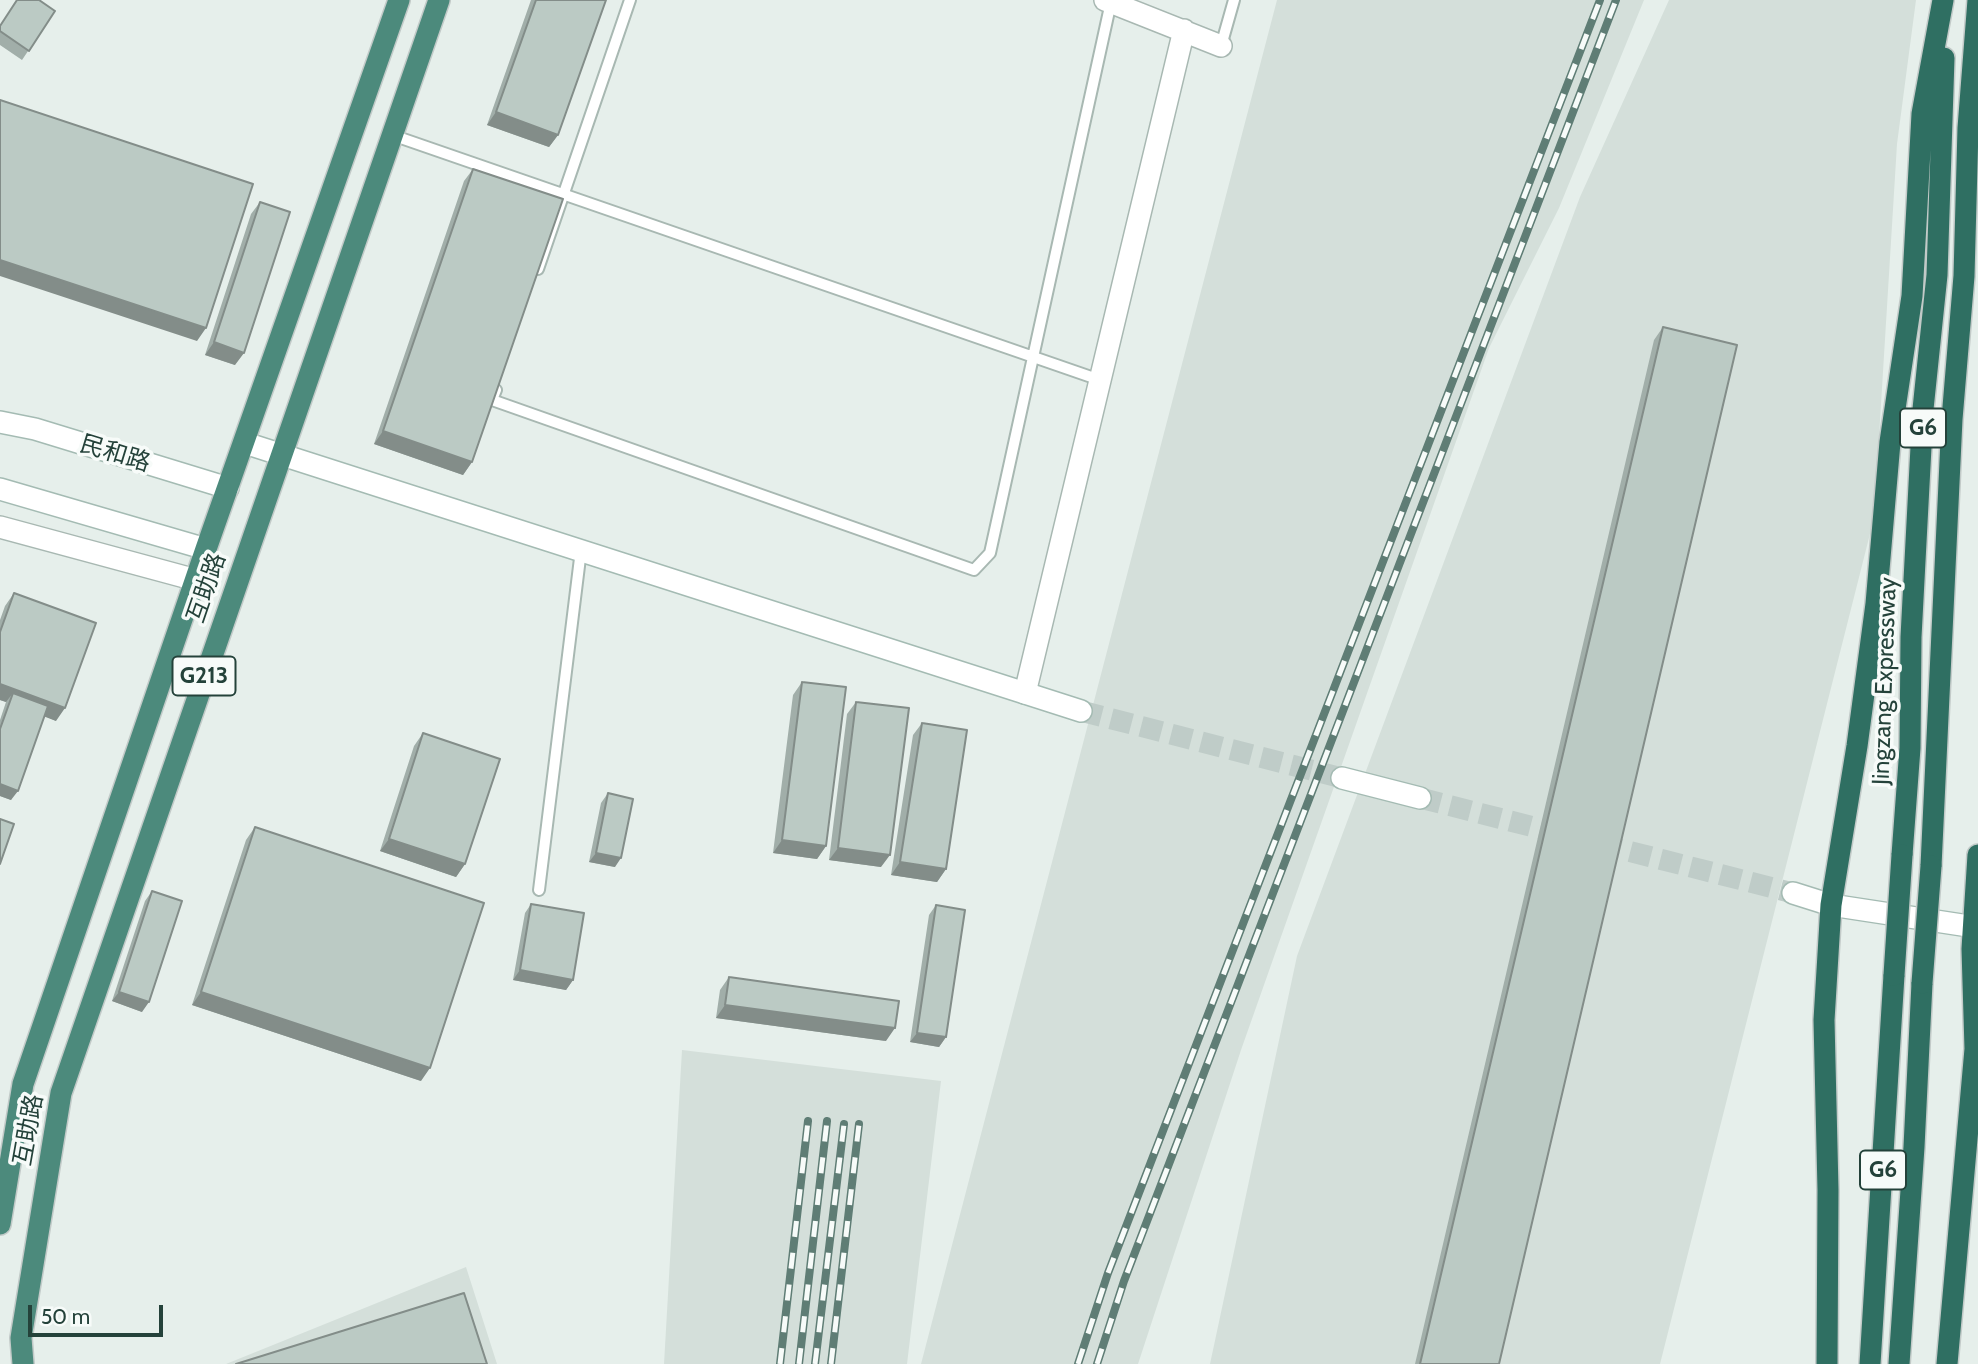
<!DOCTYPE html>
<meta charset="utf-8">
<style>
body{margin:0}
#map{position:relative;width:1978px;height:1364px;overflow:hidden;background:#e6efeb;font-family:Cabin,sans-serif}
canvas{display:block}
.scale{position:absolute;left:28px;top:1305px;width:135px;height:32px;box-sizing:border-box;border:4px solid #24423a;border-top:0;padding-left:9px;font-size:21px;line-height:24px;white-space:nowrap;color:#24423a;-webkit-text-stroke:5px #f7fbf9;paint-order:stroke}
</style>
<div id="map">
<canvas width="1978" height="1364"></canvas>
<div class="scale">50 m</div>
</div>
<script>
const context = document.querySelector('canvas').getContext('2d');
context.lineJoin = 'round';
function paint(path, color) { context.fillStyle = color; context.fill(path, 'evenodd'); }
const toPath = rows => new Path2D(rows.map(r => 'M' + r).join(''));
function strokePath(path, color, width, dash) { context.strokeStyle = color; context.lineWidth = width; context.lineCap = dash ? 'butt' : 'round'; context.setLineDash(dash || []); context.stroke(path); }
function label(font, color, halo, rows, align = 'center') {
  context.font = font + ' Cabin,"Noto Sans SC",sans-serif'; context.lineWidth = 7; context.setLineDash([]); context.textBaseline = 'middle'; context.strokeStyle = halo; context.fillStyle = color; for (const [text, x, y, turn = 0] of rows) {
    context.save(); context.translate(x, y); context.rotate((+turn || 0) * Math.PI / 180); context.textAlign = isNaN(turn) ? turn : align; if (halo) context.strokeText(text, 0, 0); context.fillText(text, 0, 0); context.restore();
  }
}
paint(toPath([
 [1277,0,1644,0,1559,208,1489,348,1241,1050,1138,1364,921,1364],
 [1669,0,1916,0,1897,144,1874,518,1660,1364,1210,1364,1297,956,1580,197],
 [682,1050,941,1081,907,1364,664,1364],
 [466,1267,497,1364,226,1364]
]), '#d4dfda');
strokePath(toPath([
 [1081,711,1342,778],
 [1420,798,1793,893]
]), '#bfccc8', 21, [21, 10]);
const service = toPath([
 [1221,46,1234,0],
 [392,135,1100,380],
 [538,269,630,0],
 [496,390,492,400,974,570,990,553,1111,2],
 [539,890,581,550]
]);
const minor = toPath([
 [1105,0,1221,46],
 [1025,693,1184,30]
]);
const tertiary = toPath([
 [0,527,196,580]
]);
const secondary = toPath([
 [0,422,35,429,228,488],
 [245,443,1081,711],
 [0,489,206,549],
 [1342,778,1420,798],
 [1793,893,1831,905,1975,927]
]);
const trunk = toPath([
 [0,1224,23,1084,206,549,399,0],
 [23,1364,21,1338,61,1093,439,0]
]);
const motorway = toPath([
 [1902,855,1910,748,1911,637,1923,409,1937,275,1944,58],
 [1931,866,1952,419,1964,276,1968,128,1978,0],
 [1827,1364,1828,1190,1824,1020,1831,905,1857,746,1876,604,1890,442,1912,296,1922,114,1943,0],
 [1870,1364,1894,975],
 [1899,1364,1914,1147,1922,983],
 [1947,1364,1975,1049,1972,949,1978,855]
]);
strokePath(service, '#a8b8b2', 14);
strokePath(minor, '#a8b8b2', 24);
strokePath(tertiary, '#a8b8b2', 24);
strokePath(secondary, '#a4bbb3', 24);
strokePath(trunk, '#c2cac8', 24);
strokePath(motorway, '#c2cac8', 24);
strokePath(service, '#fff', 10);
strokePath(minor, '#fff', 21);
strokePath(tertiary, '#fff', 21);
strokePath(secondary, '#fff', 21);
strokePath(trunk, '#4c8a7c', 21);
strokePath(motorway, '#2f6f62', 21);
const rail = toPath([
 [780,1364,808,1121],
 [799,1364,827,1121],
 [815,1364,844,1124],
 [831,1364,859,1124],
 [1078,1364,1108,1273,1600,0],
 [1097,1364,1124,1281,1616,0]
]);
strokePath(rail, '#5f7d75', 8);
strokePath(rail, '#f7fbf9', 5, [16]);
const motorwayBridge = toPath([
 [1894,975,1902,855],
 [1922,983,1931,866]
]);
strokePath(motorwayBridge, '#c2cac8', 24, []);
strokePath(motorwayBridge, '#2f6f62', 21);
paint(toPath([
 [531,0,606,0,558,135,549,147,487,125],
 [55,11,22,60,0,45,0,26],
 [473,169,472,462,463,475,374,444,464,181],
 [260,202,235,365,205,355,251,214],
 [1663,327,1499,1364,1415,1364,1654,340],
 [14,593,56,721,45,716,11,800,0,796,0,720,6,702,0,700,0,620,5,606],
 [802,682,826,846,817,859,773,853,793,695],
 [856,702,881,867,829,860,847,714],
 [922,723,946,869,937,882,891,875,913,735],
 [423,733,465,864,456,877,380,851,414,746],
 [608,793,615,867,589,862,601,803],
 [255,827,421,1081,192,1005,246,840],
 [152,891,142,1012,112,1001,145,901],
 [531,904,573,980,566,990,513,980,525,913],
 [936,905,946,1037,939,1047,910,1042,929,915],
 [729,977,886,1041,716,1018,720,990]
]), '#a1aea9');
paint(toPath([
 [496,112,558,135,549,147,487,125],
 [0,260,206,328,197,341,0,276],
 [214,342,244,353,235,365,205,355],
 [383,431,472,462,463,475,374,444],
 [0,684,65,708,56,721,9,703,13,693,6,702,0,700],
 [0,784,18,791,11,800,0,796],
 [389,839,465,864,456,877,380,851],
 [782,840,826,846,817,859,773,853],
 [838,848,890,855,881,867,829,860],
 [596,853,621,858,615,867,589,862],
 [900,862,946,869,937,882,891,875],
 [520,970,573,980,566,990,513,980],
 [119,992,149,1002,142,1012,112,1001],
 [201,992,430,1068,421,1081,192,1005],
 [725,1005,895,1028,886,1041,716,1018],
 [917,1033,946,1037,939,1047,910,1042]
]), '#838d89');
const building = toPath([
 [17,0,39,0,55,11,29,51,0,31,0,26,17,0],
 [536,0,606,0,558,135,496,112,536,0],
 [0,100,253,184,206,328,0,260,0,100],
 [473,169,563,199,472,462,383,431,473,169],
 [260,202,290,212,244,353,214,342,260,202],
 [1663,327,1737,345,1499,1364,1420,1364,1663,327],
 [14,593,96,623,65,708,0,684,0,632,14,593],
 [802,682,846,687,826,846,782,840,802,682],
 [13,693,48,706,18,791,0,784,0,729,13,693],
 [856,702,909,708,890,855,838,848,856,702],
 [922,723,967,730,946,869,900,862,922,723],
 [423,733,500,759,465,864,389,839,423,733],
 [608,793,633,799,621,858,596,853,608,793],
 [0,819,14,824,0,864,0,819],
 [255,827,484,903,430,1068,201,992,255,827],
 [152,891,182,901,149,1002,119,992,152,891],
 [531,904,584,913,573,980,520,970,531,904],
 [936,905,965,910,946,1037,917,1033,936,905],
 [729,977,899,1001,895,1028,725,1005,729,977],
 [464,1293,487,1364,236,1364,464,1293]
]);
paint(building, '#bbcac4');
strokePath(building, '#838d89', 2);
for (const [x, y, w] of [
 [1923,428,46],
 [204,676,63],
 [1883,1170,46]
]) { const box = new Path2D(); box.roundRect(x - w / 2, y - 19.5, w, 39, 5); context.fillStyle = '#f7fbf9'; context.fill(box); strokePath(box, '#24423a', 2); }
label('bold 23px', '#24423a', null, [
 ["G6",1923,428],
 ["G213",204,676],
 ["G6",1883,1170]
]);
label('24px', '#24423a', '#f7fbf9', [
 ["民和路",115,454,17],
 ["互助路",207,588,-71],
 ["Jingzang Expressway",1885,681,-88],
 ["互助路",29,1130,-80]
]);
</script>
